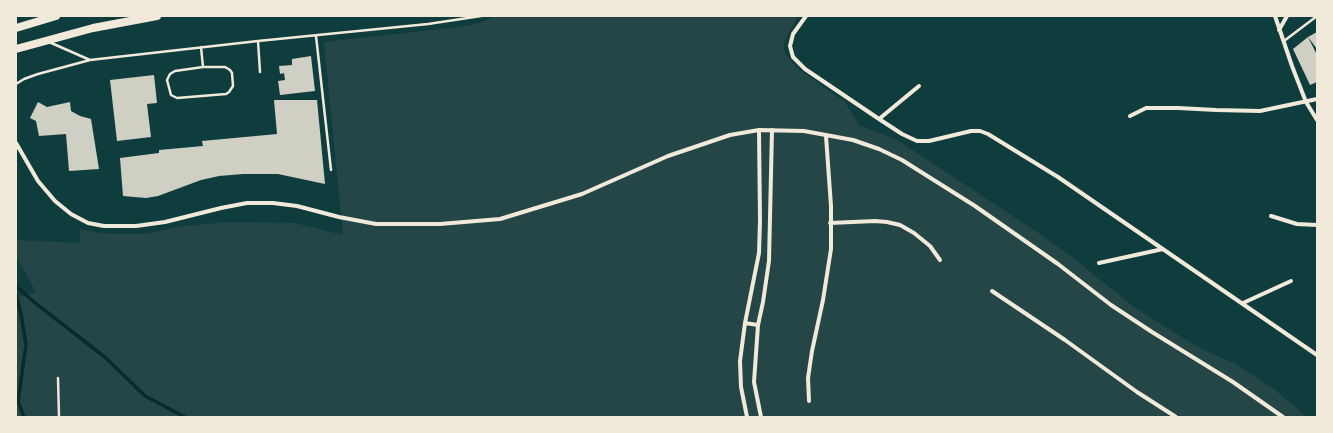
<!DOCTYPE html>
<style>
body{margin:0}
#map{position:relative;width:1333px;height:433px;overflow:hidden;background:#0f3d3e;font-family:Jost,sans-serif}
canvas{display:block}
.frame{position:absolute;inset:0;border:17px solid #f1e9da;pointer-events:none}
</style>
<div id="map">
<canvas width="1333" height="433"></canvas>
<div class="frame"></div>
</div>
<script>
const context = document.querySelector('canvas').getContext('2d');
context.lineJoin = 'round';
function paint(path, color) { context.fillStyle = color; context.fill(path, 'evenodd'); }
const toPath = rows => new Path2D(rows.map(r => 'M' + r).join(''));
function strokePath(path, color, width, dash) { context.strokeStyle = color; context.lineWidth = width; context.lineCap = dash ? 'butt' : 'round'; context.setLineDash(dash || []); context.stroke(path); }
paint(toPath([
 [494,16,798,16,785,40,783,47,785,53,798,69,845,102,859,125,897,140,914,151,1037,232,1048,240,1071,256,1134,307,1188,341,1212,354,1232,362,1274,389,1307,417,16,417,16,298,36,292,16,256,16,240,80,243,80,229,107,234,142,234,156,232,177,227,226,222,295,223,343,235,324,42,468,26,482,22]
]), '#244646');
strokePath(toPath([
 [16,286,34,302,106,358,145,396,185,417],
 [16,295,21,314,26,345,18,401,24,417]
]), '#0a2a2b', 3.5);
paint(toPath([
 [1317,32,1317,49,1308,37],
 [1308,37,1317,55,1317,82,1310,85,1293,49],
 [311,56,315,91,280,95,278,81,285,80,284,73,280,74,279,66,292,65,292,59],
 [154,75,157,103,147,104,151,137,117,141,110,80],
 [274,100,317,100,325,184,278,174,243,174,219,176,201,180,158,196,146,198,123,196,120,158,159,153,159,150,203,146,202,141,277,134],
 [38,102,47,107,70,102,71,111,80,116,91,119,99,169,69,171,66,134,39,136,36,121,30,118]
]), '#cfcfc3');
strokePath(toPath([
 [316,36,331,170],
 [258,41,260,72],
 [1284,41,1317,16],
 [49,42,90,60,258,41,428,24,481,16],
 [201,47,203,67],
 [203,67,225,67,230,70,232,73,233,86,229,92,226,94,177,98,171,95,167,80,170,74,175,71,203,67],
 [16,84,24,79,38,74,90,60],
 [58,378,59,417]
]), '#f1e9da', 2.5);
strokePath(toPath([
 [806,16,793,34,790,46,793,57,805,69,879,119,902,134,917,141,929,141,971,131,980,131,988,134,1058,177,1317,355],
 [1275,16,1292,66,1306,102,1317,120],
 [1279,30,1287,16],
 [1130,116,1146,108,1178,108,1216,110,1260,111,1317,99],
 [879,119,919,86],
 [16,143,38,181,55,201,71,214,88,223,104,226,136,226,165,222,221,208,247,203,273,203,297,206,339,217,376,224,440,224,500,219,582,194,668,156,730,135,759,130,804,131,853,140,879,149,902,160,975,206,1058,264,1111,305,1152,332,1233,382,1283,417],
 [1271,216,1297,224,1317,225],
 [830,223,875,221,887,222,900,225,914,233,930,246,940,260],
 [1099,263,1163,249],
 [992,291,1065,340,1137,392,1176,417],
 [1243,303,1291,281],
 [745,323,758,325],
 [809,401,808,378,812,351,823,300,831,249,831,206,826,136],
 [747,417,741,387,740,361,745,323,759,253,760,221,759,130],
 [761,417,754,382,758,325,763,302,769,261,772,130]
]), '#f1e9da', 4);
strokePath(toPath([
 [16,28,56,16],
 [16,49,93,28,157,16]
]), '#f1e9da', 8);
</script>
